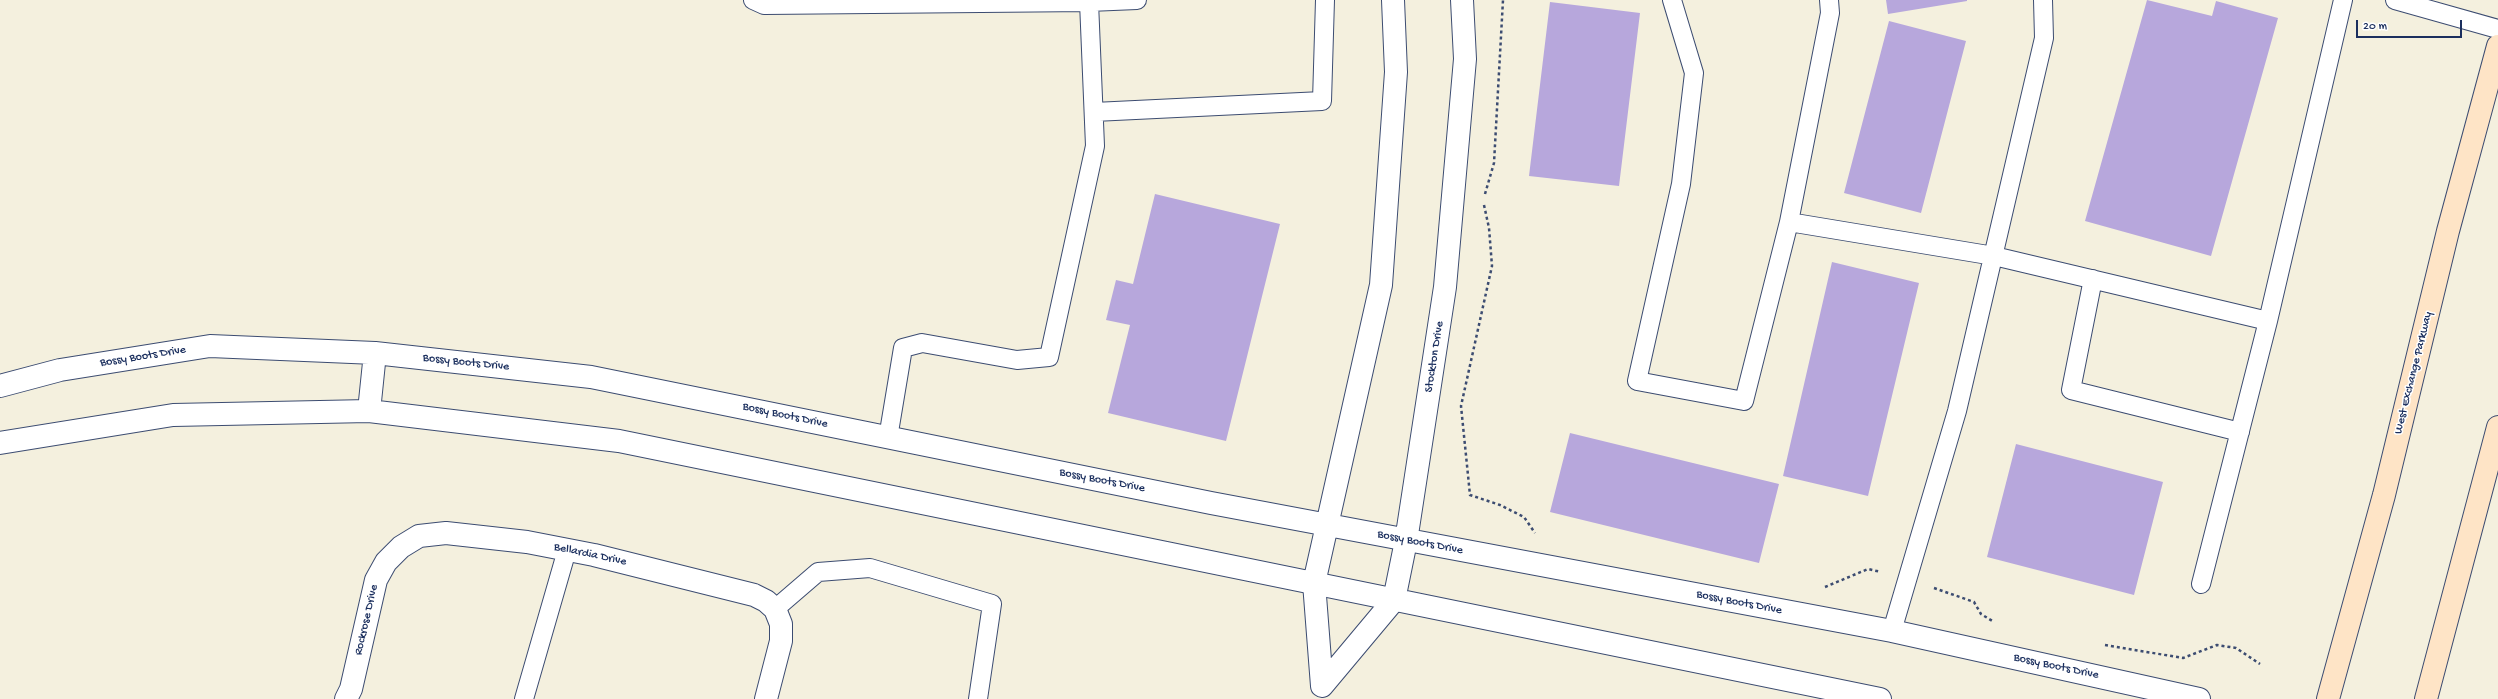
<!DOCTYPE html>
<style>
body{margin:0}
#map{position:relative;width:2498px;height:699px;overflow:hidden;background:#f4f0de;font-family:"Gochi Hand",sans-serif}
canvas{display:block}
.scale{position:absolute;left:2356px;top:20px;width:106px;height:18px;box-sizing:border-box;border:2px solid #1b2f5e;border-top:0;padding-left:5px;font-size:12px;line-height:14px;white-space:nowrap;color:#1b2f5e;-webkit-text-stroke:3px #fff;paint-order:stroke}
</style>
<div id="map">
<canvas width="2498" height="699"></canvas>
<div class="scale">20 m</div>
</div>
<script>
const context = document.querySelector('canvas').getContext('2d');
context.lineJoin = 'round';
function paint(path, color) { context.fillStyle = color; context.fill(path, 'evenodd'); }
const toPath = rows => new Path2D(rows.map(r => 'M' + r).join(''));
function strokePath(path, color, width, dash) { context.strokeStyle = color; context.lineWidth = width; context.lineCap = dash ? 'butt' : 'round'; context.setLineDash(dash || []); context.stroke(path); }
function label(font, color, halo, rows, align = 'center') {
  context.font = font + ' "Gochi Hand",sans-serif'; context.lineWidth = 3; context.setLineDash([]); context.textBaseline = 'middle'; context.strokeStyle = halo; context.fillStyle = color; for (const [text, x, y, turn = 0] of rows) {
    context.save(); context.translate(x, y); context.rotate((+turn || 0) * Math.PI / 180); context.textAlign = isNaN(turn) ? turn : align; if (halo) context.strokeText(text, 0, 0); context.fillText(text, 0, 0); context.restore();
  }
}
paint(toPath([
 [1886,0,1967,0,1967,1,1888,14],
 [2147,0,2212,16,2216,1,2278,18,2211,256,2085,221],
 [1550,2,1640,13,1619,186,1529,176],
 [1889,21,1966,41,1921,213,1844,193],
 [1155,194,1280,224,1226,441,1108,413,1130,325,1106,320,1116,280,1133,284],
 [1832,262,1919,283,1868,496,1783,476],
 [1570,433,1779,484,1759,563,1550,512],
 [2016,444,2163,482,2134,595,1987,557]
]), '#b7a7dc');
const service = toPath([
 [753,0,764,5,1089,2],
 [1672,0,1694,73,1681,184,1637,381,1744,401,1789,222,1830,13,1829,0],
 [2395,0,2498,29],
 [1094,112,1322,101,1325,0],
 [1789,222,1994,256,2268,321],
 [2093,279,2071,390,2240,432],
 [888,438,903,348,922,343,1017,360,1049,357,1095,146,1089,2,1137,0],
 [2201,584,2268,321,2343,0],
 [775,609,818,572,870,568,992,604,978,699],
 [1892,631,1957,411,2044,38,2043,0],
 [524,699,567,550]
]);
const minor = toPath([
 [1314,583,1322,686,1394,600],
 [346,699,351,689,376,580,386,562,401,547,419,536,446,533,527,542,594,555,754,595,766,601,775,609,781,624,781,641,766,699]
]);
const tertiary = toPath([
 [0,386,60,370,210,346,375,353,591,377,1211,503,1892,631,2199,699],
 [369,411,375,353],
 [0,443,173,415,369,411,619,441,1880,699],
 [1314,583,1381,285,1396,72,1393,0],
 [1394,600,1406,541,1445,287,1465,59,1462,0]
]);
const secondary = toPath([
 [2328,699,2384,495,2448,231,2498,46],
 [2426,699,2498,427]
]);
strokePath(service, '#3c4c71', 20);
strokePath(minor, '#3c4c71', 24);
strokePath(tertiary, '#3c4c71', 24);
strokePath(secondary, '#3c4c71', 24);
strokePath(toPath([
 [1485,194,1494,163,1503,0],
 [1484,205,1489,228,1492,266,1461,406,1470,495,1500,505,1524,517,1535,533],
 [1825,587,1868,569,1881,572],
 [1934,588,1974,602,1981,614,1994,622],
 [2105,645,2183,658,2217,645,2236,648,2260,664]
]), '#3c4c71', 2.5, [3, 3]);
strokePath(service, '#fff', 18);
strokePath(minor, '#fff', 22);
strokePath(tertiary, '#fff', 22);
strokePath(secondary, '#fee4c6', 22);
label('12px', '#1b2f5e', '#fff', [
 ["Bossy Boots Drive",143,357,-9],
 ["Stockton Drive",1435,357,-81],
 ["Bossy Boots Drive",466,363,6],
 ["West Exchange Parkway",2414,373,-76],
 ["Bossy Boots Drive",785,416,12],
 ["Bossy Boots Drive",1102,481,11],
 ["Bossy Boots Drive",1420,543,11],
 ["Bellardia Drive",590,555,12],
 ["Bossy Boots Drive",1739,603,11],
 ["Rockrose Drive",367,620,-77],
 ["Bossy Boots Drive",2056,667,12]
]);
</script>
